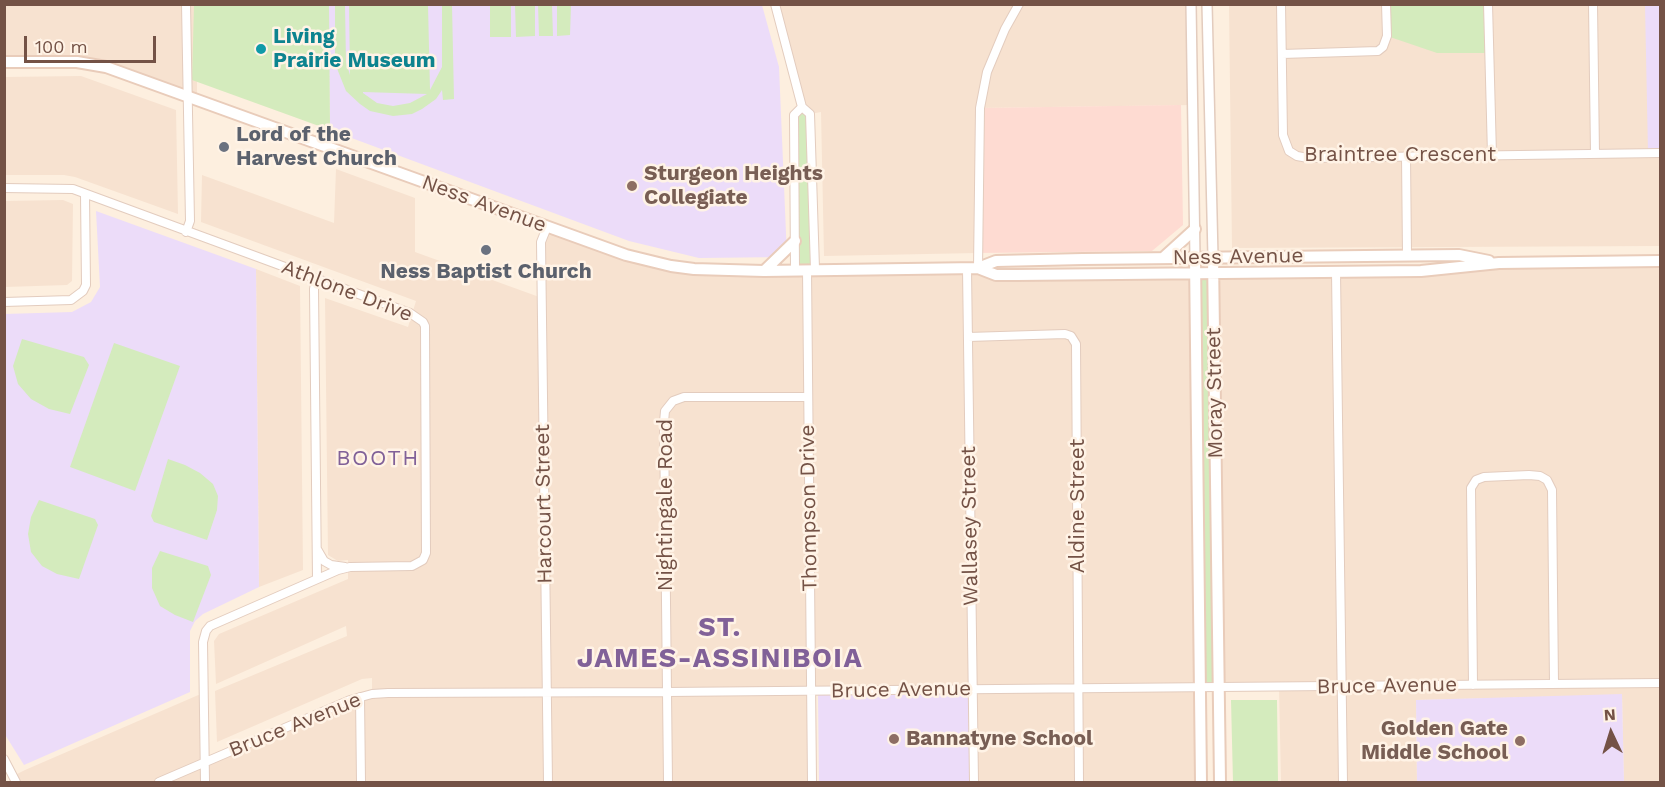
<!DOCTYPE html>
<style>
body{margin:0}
#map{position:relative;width:1665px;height:787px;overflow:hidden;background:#fdefdf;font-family:"Work Sans",sans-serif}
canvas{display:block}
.frame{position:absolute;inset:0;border:6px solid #745246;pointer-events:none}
.north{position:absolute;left:1581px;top:703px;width:60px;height:60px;-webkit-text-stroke:4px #fff3e6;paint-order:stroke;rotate:356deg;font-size:16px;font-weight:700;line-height:24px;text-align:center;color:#745246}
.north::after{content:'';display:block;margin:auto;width:21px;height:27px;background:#745246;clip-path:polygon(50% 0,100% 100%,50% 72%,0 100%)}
.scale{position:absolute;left:24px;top:36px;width:132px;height:27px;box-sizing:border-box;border:3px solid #745246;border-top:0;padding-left:8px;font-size:18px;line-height:21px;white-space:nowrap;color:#745246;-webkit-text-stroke:4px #fff3e6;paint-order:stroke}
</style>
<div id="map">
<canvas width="1665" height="787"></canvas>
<div class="frame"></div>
<div class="north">N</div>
<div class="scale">100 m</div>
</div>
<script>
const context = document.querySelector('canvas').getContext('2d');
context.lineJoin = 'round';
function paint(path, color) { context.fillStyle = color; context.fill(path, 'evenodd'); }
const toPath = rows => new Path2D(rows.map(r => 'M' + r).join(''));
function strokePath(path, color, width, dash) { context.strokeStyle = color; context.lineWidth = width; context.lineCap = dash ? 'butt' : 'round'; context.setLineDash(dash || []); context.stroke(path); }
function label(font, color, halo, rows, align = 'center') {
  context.font = font + ' "Work Sans",sans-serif'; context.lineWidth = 5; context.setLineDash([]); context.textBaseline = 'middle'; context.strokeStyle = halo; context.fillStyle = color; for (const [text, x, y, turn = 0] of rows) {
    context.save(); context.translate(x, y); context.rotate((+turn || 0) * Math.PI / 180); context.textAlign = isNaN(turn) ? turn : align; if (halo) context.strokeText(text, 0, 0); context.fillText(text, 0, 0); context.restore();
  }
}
paint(toPath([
 [4,5,197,5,197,100,106,67,5,62],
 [775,5,1191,5,1193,105,980,108,978,253,824,256,821,112,810,114,802,107],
 [1229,5,1660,5,1660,246,1232,248],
 [81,76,176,110,178,214,75,177,64,175,5,175,5,77],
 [336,169,415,198,415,252,542,298,541,242,547,227,672,266,978,268,996,275,1194,273,1201,782,973,782,972,690,811,691,812,782,16,782,13,776,25,770,203,693,204,763,372,694,372,678,362,679,217,742,215,691,347,636,346,626,216,684,214,641,219,634,348,579,348,560,338,561,328,555,325,298,408,327,416,301,201,222,202,175,334,223],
 [63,200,73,204,72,281,67,285,5,287,5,201],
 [1660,261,1660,782,1624,782,1622,695,1416,700,1417,782,1281,782,1279,687,1220,688,1213,273],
 [256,269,300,286,303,570,259,587]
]), '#f7e2d0');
paint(toPath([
 [1181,105,1183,225,1152,251,978,253,980,108]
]), '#fedbd2');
paint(toPath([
 [328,5,762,5,779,67,787,257,699,258,629,241,330,130],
 [1645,5,1660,5,1660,153,1648,153],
 [96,211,256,269,259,587,203,614,195,621,190,631,190,692,24,765,4,733,4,314,72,312,91,302,100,287],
 [968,693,970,782,819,782,818,695],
 [1622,694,1624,782,1417,782,1416,700]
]), '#ecdcf9');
paint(toPath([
 [194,5,329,5,330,130,192,80],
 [335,5,345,5,346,62,350,75,349,5,428,5,430,90,442,67,442,5,452,5,454,99,443,100,442,90,436,99,422,109,412,114,393,116,370,111,360,104,346,91,338,71,335,61],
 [363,93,363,92,427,94,410,103,393,106,377,103],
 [490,5,511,5,511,37,490,37],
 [515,5,535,5,535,36,516,37],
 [538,5,552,5,553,36,539,36],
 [557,5,571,5,570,35,557,36],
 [1386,5,1488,5,1489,53,1437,53,1387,36],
 [802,107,810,114,815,269,795,270,794,115],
 [1194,273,1213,273,1220,688,1200,687],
 [22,339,84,357,89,365,70,414,49,409,31,399,18,384,13,366],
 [114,343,180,366,135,491,70,467],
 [168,459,185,465,200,473,213,484,218,496,217,510,207,540,154,522,151,516],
 [39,500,95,519,98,525,79,579,57,574,42,566,31,552,28,534,31,517],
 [160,551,208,566,211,575,193,622,175,615,160,606,152,588,152,568],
 [1231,700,1277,700,1278,782,1233,782]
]), '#d4ebbd');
const minor = toPath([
 [186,4,190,221,186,232],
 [775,4,802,107,810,114,815,269],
 [1281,4,1283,135,1289,151,1297,156,1308,158,1660,153],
 [1488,4,1492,155],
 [1593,4,1595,154],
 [1282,54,1378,51,1383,47,1387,36,1386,4],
 [1406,156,1407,255],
 [4,188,73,189,410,313,423,322,425,326,426,553,423,560,412,566,350,567,338,570,210,626,206,631,203,642,205,782],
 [547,227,541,242,548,782],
 [978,268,980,108,987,72,1005,29,1019,4],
 [967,269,974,782],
 [795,270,794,115,802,107],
 [807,270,812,782],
 [1336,272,1343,782],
 [316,279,314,289,317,579],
 [4,302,71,300,83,291,86,285,85,194],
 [968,337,1065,334,1071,336,1076,344,1079,782],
 [317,549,324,561,331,565,345,567],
 [1473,685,1471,488,1476,480,1484,477,1529,475,1540,476,1547,480,1552,490,1554,684],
 [360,697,361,782],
 [4,759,16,782],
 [159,782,350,700,372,694,388,693,667,692,1660,683],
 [668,782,664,422,665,411,673,401,684,397,808,397]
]);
const tertiary = toPath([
 [1191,4,1195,258],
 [1207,4,1213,257]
]);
const secondary = toPath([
 [4,62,77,62,106,67,626,255,671,266,694,269,764,271,978,268,996,275,1016,275,1223,273,1421,271,1499,263,1660,261],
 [1213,257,1220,782],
 [1163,258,1195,229],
 [1195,258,1201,782],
 [978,268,996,261,1083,259,1459,255,1489,261],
 [764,271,795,241]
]);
strokePath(minor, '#e3ccbe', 10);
strokePath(tertiary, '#e3ccbe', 12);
strokePath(secondary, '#e9ccba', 14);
strokePath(minor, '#fff', 8);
strokePath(tertiary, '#fff', 9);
strokePath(secondary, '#fff', 10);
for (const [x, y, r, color] of [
 [261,49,6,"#0f9aa8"],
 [224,147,6,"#6b7280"],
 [632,186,6,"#8d6e63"],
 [486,250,6,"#6b7280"],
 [894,739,6,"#8d6e63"],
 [1520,741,6,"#8d6e63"]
]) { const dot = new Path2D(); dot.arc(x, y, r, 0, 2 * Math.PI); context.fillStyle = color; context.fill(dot); strokePath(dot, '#fff3e6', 2); }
label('bold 21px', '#0d838f', '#fff3e6', [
 ["Living",273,37],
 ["Prairie Museum",273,61]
], 'left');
label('bold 21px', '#5b616d', '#fff3e6', [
 ["Lord of the",236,135],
 ["Harvest Church",236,159],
 ["Ness Baptist Church",486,272,"center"]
], 'left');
label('21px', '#745246', '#fff3e6', [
 ["Braintree Crescent",1400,155],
 ["Ness Avenue",484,204,20],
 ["Ness Avenue",1238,257,-1],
 ["Athlone Drive",347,291,21],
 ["Moray Street",1215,393,-91],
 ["Harcourt Street",544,504,-91],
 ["Nightingale Road",666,505,-90],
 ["Aldine Street",1078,506,-90],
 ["Thompson Drive",809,508,-91],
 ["Wallasey Street",970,526,-91],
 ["Bruce Avenue",1387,686,-1],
 ["Bruce Avenue",901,690,-1],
 ["Bruce Avenue",295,725,-22]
]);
label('bold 21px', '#785e54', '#fff3e6', [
 ["Sturgeon Heights",644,174],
 ["Collegiate",644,198],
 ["Golden Gate",1508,729,"right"],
 ["Middle School",1508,753,"right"],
 ["Bannatyne School",906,739]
], 'left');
context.letterSpacing = '1.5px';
label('22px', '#816198', '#fff3e6', [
 ["BOOTH",378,459]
]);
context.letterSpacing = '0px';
context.letterSpacing = '1.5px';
label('bold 27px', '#816198', '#fff3e6', [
 ["ST.",720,628],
 ["JAMES-ASSINIBOIA",720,659]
]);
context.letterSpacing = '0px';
</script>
